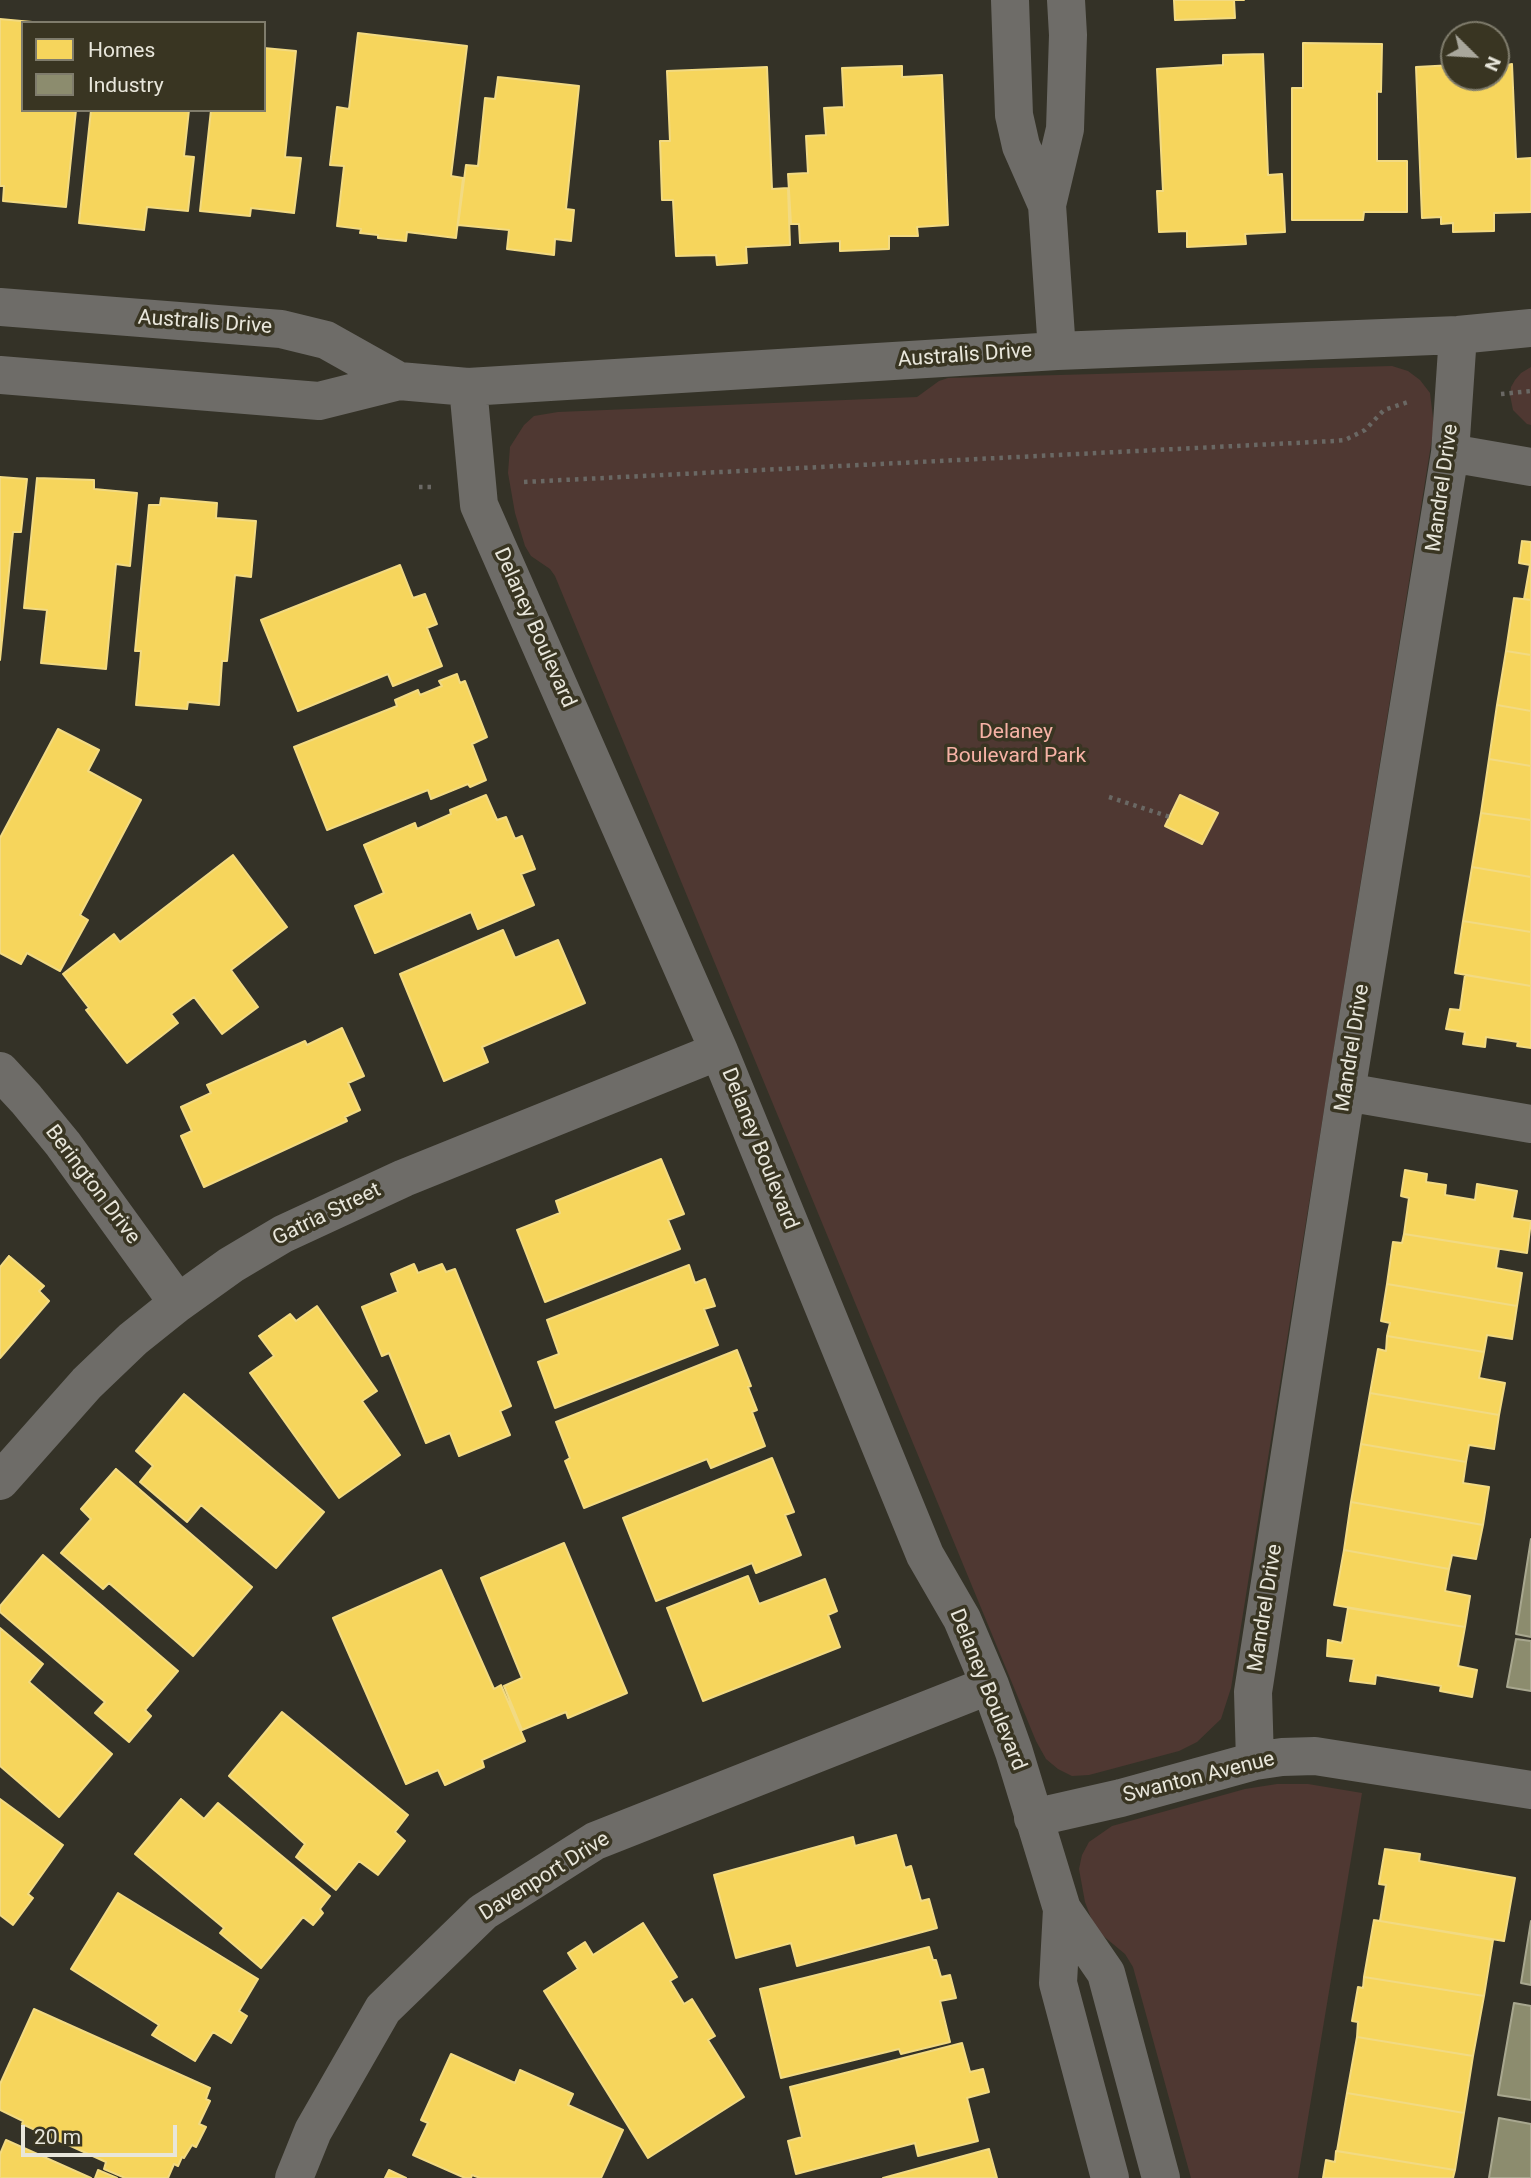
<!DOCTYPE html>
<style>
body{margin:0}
#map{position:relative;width:1531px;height:2178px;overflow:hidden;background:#343227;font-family:Roboto,sans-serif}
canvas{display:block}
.legend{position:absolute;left:21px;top:21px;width:245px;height:91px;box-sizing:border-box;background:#393522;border:2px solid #7f7c6c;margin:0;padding:9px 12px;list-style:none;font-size:21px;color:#e8e6db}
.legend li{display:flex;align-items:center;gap:14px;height:35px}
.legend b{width:35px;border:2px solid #7f7c6c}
.north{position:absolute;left:1440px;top:21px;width:70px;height:70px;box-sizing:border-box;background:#393522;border:2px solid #7f7c6c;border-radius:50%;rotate:114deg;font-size:19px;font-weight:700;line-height:28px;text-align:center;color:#e8e6db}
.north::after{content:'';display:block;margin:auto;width:24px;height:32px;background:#a9a79c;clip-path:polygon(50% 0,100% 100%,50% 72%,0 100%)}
.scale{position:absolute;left:21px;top:2125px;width:156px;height:32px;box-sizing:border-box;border:4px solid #e8e6db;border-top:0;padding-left:9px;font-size:21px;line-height:24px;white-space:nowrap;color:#e8e6db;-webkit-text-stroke:5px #393522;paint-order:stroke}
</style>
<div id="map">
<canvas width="1531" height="2178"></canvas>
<ul class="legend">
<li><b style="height:19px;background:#f6d55c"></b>Homes</li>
<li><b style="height:19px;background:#8c8c6e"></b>Industry</li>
</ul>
<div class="north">N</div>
<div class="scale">20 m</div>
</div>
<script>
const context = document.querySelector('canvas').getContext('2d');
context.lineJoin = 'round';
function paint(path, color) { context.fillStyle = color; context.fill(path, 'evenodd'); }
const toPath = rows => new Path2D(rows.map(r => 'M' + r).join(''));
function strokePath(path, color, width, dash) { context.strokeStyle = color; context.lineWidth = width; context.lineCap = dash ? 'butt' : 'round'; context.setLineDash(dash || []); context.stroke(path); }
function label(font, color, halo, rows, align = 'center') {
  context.font = font + ' Roboto,sans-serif'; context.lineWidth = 7; context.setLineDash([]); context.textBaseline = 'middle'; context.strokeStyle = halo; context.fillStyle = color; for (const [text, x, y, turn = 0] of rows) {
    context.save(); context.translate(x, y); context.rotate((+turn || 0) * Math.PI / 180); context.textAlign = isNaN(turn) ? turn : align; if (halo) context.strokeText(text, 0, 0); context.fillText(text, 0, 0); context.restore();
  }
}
paint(toPath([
 [1392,366,1408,371,1420,380,1430,393,1434,426,1231,1688,1221,1719,1197,1742,1179,1751,1089,1775,1072,1776,1058,1769,1046,1759,1036,1741,555,576,550,569,531,556,525,546,515,513,508,473,510,447,524,425,534,416,558,412,917,397,939,381,948,378],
 [1531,367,1531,425,1527,424,1513,410,1510,395,1511,387,1515,380,1521,373],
 [1277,1784,1308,1784,1362,1793,1298,2178,1191,2178,1133,1967,1125,1954,1101,1934,1093,1923,1085,1902,1079,1869,1082,1855,1089,1842,1112,1826,1245,1789]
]), '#4f3832');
const homes = toPath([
 [1174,0,1244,0,1234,0,1235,18,1175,20,1174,0],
 [0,19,43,23,23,23,23,110,76,110,66,207,3,201,4,186,0,186,0,19],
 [358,33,467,46,451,176,463,178,456,238,407,232,406,241,378,238,378,235,360,233,361,229,337,226,344,166,330,165,337,107,349,109,358,33],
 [1303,43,1382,44,1381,92,1377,91,1377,161,1407,161,1407,212,1364,212,1363,220,1292,220,1292,88,1303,88,1303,43],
 [264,48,296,51,285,157,301,158,294,213,251,208,250,216,200,211,211,110,264,110,264,48],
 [1507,49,1507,65,1512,64,1516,159,1531,158,1531,212,1494,213,1494,231,1453,232,1453,223,1441,224,1441,217,1422,218,1416,67,1454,65,1454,77,1496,77,1496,50,1507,49],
 [1263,54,1268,175,1282,174,1285,232,1245,234,1246,244,1187,247,1187,231,1159,232,1157,191,1163,191,1157,69,1223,65,1223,55,1263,54],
 [902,66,902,77,942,75,948,225,917,227,918,236,889,236,889,249,840,251,840,241,800,243,799,224,791,224,788,174,808,173,806,136,826,135,824,108,844,107,842,68,902,66],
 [767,67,772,189,788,188,790,245,746,247,747,263,717,265,716,255,676,256,673,200,662,200,660,141,670,141,667,71,767,67],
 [498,77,579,86,566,209,574,210,571,241,555,239,554,255,507,249,509,230,458,225,466,165,478,166,485,98,495,99,498,77],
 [91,110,189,110,184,156,194,157,188,211,147,207,144,230,79,223,91,110],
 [0,477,27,479,21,532,13,532,0,660,0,477],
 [37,478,94,480,94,489,137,493,130,566,116,564,106,669,41,663,47,610,24,608,37,478],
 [161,498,217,503,216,518,256,521,251,577,235,575,227,661,222,661,219,705,188,702,187,709,136,705,141,651,135,651,149,505,160,505,161,498],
 [1522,541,1531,542,1531,600,1524,599,1530,565,1519,563,1522,541],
 [400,565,413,598,425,594,437,624,427,628,442,666,393,686,388,674,298,711,261,620,400,565],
 [1514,598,1531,600,1531,655,1506,651,1514,598],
 [1506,651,1531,655,1531,711,1497,705,1506,651],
 [457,674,460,683,465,681,487,737,472,744,486,780,470,787,468,784,431,799,428,790,327,830,294,747,397,706,395,700,418,690,420,695,442,686,439,681,457,674],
 [1497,705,1531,711,1531,766,1489,759,1497,705],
 [58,729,99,750,88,771,141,800,80,915,88,920,60,971,27,953,21,964,0,953,0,838,58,729],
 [1489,759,1531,766,1531,820,1481,813,1489,759],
 [486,795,497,820,506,817,515,839,522,836,535,869,521,874,534,905,478,929,471,912,375,953,355,906,384,893,364,845,415,823,417,829,451,814,450,810,486,795],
 [1180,795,1218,813,1202,844,1165,826,1180,795],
 [1481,813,1531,820,1531,877,1472,867,1481,813],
 [233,855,287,927,231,970,258,1007,222,1034,194,997,171,1014,178,1023,127,1063,86,1010,89,1008,63,974,114,934,120,942,233,855],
 [1472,867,1531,877,1531,932,1463,921,1472,867],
 [1463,921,1531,932,1531,986,1455,973,1463,921],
 [503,930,515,958,558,940,585,1003,482,1047,488,1062,444,1081,400,974,503,930],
 [1465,975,1531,986,1531,1048,1517,1046,1518,1042,1486,1037,1485,1047,1463,1044,1465,1032,1446,1029,1450,1009,1460,1010,1465,975],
 [342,1028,364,1076,348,1083,360,1110,345,1117,347,1121,204,1187,181,1136,192,1131,181,1107,211,1093,207,1085,305,1041,307,1045,342,1028],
 [661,1159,684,1214,668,1220,680,1249,545,1302,517,1230,560,1213,556,1201,661,1159],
 [1405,1170,1427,1174,1426,1182,1446,1185,1445,1195,1475,1200,1477,1184,1517,1191,1512,1218,1531,1221,1527,1253,1404,1234,1409,1198,1401,1196,1405,1170],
 [1404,1234,1499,1249,1496,1268,1522,1273,1517,1306,1387,1284,1393,1242,1402,1243,1404,1234],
 [9,1256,44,1286,39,1291,49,1301,0,1358,0,1267,9,1256],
 [414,1264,418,1273,442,1264,446,1272,455,1269,511,1406,500,1411,510,1435,459,1456,450,1433,426,1443,389,1353,382,1356,362,1307,398,1292,391,1274,414,1264],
 [689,1265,695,1283,705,1279,715,1306,704,1309,718,1345,555,1408,538,1362,559,1354,547,1320,689,1265],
 [1387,1284,1517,1306,1512,1339,1487,1335,1484,1352,1387,1336,1390,1323,1381,1321,1387,1284],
 [317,1306,377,1391,362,1401,400,1455,339,1498,250,1373,274,1356,259,1336,290,1314,296,1321,317,1306],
 [1387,1336,1484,1352,1479,1378,1505,1383,1499,1415,1370,1393,1378,1349,1386,1351,1387,1336],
 [737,1350,751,1386,748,1387,757,1410,752,1412,765,1446,711,1468,707,1459,584,1508,565,1461,570,1458,556,1422,737,1350],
 [1370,1393,1499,1415,1494,1449,1469,1445,1466,1462,1361,1444,1370,1393],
 [184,1394,324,1512,276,1568,201,1505,187,1522,140,1482,153,1466,136,1451,184,1394],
 [1361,1444,1466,1462,1463,1483,1489,1487,1483,1525,1351,1502,1361,1444],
 [772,1458,794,1512,785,1515,801,1555,756,1573,752,1563,656,1601,623,1518,772,1458],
 [116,1469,252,1587,193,1656,109,1583,103,1589,61,1553,91,1519,81,1509,116,1469],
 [1351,1502,1483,1525,1476,1559,1452,1555,1449,1569,1344,1550,1351,1502],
 [564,1543,627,1693,568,1718,566,1712,522,1730,504,1686,522,1678,481,1578,564,1543],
 [1344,1550,1449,1569,1445,1591,1470,1596,1465,1627,1334,1605,1344,1550],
 [43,1555,178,1671,145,1710,151,1716,129,1742,95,1713,105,1702,0,1612,0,1606,43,1555],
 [441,1570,494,1689,501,1685,525,1741,482,1760,484,1767,445,1785,438,1770,406,1784,333,1618,441,1570],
 [748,1576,759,1604,825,1579,837,1611,828,1615,840,1647,703,1701,667,1608,748,1576],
 [1348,1608,1465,1627,1458,1666,1477,1670,1472,1697,1440,1691,1441,1686,1376,1675,1375,1684,1350,1681,1354,1659,1327,1656,1328,1640,1342,1643,1348,1608],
 [0,1628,43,1664,29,1682,112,1754,59,1817,0,1766,0,1628],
 [282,1712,408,1815,395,1832,405,1841,378,1875,359,1861,336,1890,296,1857,305,1844,229,1776,282,1712],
 [0,1799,63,1845,28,1894,33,1898,13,1925,0,1915,0,1799],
 [181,1799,204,1819,218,1803,330,1896,320,1909,323,1913,313,1925,303,1917,261,1968,220,1933,224,1928,135,1854,181,1799],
 [896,1835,905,1868,911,1866,921,1901,929,1899,937,1928,797,1966,791,1943,736,1958,714,1875,853,1837,855,1846,896,1835],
 [1385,1849,1420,1854,1419,1861,1515,1878,1504,1941,1380,1921,1386,1885,1379,1884,1385,1849],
 [118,1893,258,1979,239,2011,247,2016,231,2043,213,2032,195,2061,152,2035,159,2025,71,1969,118,1893],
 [1374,1920,1493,1940,1484,1996,1364,1977,1374,1920],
 [643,1923,677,1977,670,1981,684,2004,692,1999,715,2036,708,2040,744,2097,648,2158,544,1991,578,1969,568,1953,585,1942,593,1955,643,1923],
 [929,1947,933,1960,936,1960,941,1977,950,1975,956,1998,940,2001,950,2042,901,2054,899,2049,781,2078,760,1989,929,1947],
 [1364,1977,1484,1996,1473,2056,1357,2037,1358,2022,1352,2021,1358,1987,1363,1988,1364,1977],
 [34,2009,210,2088,206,2099,210,2101,199,2124,206,2127,196,2147,192,2145,184,2158,182,2157,178,2166,174,2164,168,2178,125,2178,104,2169,106,2162,22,2124,23,2121,0,2110,0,2084,34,2009],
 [1357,2037,1473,2056,1464,2113,1347,2093,1357,2037],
 [962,2043,970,2072,983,2069,989,2092,967,2098,978,2141,918,2156,915,2143,796,2174,788,2141,802,2137,790,2087,962,2043],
 [451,2054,515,2083,520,2070,573,2094,568,2105,623,2130,601,2178,480,2178,472,2175,471,2178,465,2178,413,2155,428,2123,421,2120,451,2054],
 [1347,2093,1464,2113,1455,2170,1337,2151,1347,2093],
 [6,2140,91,2178,0,2178,0,2154,6,2140],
 [989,2149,997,2178,883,2178,989,2149],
 [1336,2151,1455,2170,1453,2178,1323,2178,1326,2160,1335,2162,1336,2151],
 [98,2170,117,2178,95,2178,98,2170],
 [389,2170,406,2178,385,2178,389,2170]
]);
paint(homes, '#f6d55c');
strokePath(homes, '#f2da82', 2);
const industry = toPath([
 [1531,1539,1531,1637,1516,1634,1531,1539],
 [1516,1639,1531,1641,1531,1691,1507,1687,1516,1639],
 [1531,1921,1531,1985,1521,1983,1531,1921],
 [1514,2003,1531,2006,1531,2100,1498,2095,1514,2003],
 [1499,2118,1531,2124,1531,2178,1489,2178,1499,2118]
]);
paint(industry, '#8c8c6e');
strokePath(industry, '#a8a78f', 2);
strokePath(toPath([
 [1501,394,1531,391],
 [524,482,1334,441,1345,440,1365,430,1384,410,1408,402],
 [419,487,431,487],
 [1109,797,1170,817]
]), '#6a6864', 4.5, [3.5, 5]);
strokePath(toPath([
 [1010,0,1014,115,1021,146,1047,205],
 [0,307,281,329,326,340,399,381],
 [1057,351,1047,205,1065,129,1068,35,1066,0],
 [0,375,319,401,399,381,468,387,1057,351,1458,335,1531,328],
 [468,387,479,505,719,1051,925,1555,962,1619,990,1685,1014,1752,1062,1909,1106,1973,1161,2178],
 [1450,453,1531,467],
 [0,1071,26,1099,63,1144,178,1303],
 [1346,1092,1531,1124],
 [0,1481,87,1383,133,1339,178,1303,231,1265,283,1234,404,1178,719,1051],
 [1255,1761,1253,1692,1346,1092,1450,453,1458,335],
 [1033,1818,1121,1798,1255,1761,1282,1757,1315,1756,1531,1790],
 [1062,1909,1058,1983,1110,2178],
 [294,2178,313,2131,383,2009,483,1912,595,1841,990,1685]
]), '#6e6c68', 38);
label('21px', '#e8e6db', '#393522', [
 ["Australis Drive",205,323,4],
 ["Australis Drive",965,356,-4],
 ["Mandrel Drive",1443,488,-82],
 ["Delaney Boulevard",534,628,66],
 ["Mandrel Drive",1353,1048,-81],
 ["Delaney Boulevard",759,1149,68],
 ["Berington Drive",92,1185,53],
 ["Gatria Street",327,1215,-26],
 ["Mandrel Drive",1266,1608,-81],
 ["Delaney Boulevard",987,1690,68],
 ["Swanton Avenue",1199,1778,-14],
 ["Davenport Drive",545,1877,-32]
]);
label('21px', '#f6b2a5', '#393522', [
 ["Delaney",1016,733],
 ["Boulevard Park",1016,757]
]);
</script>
